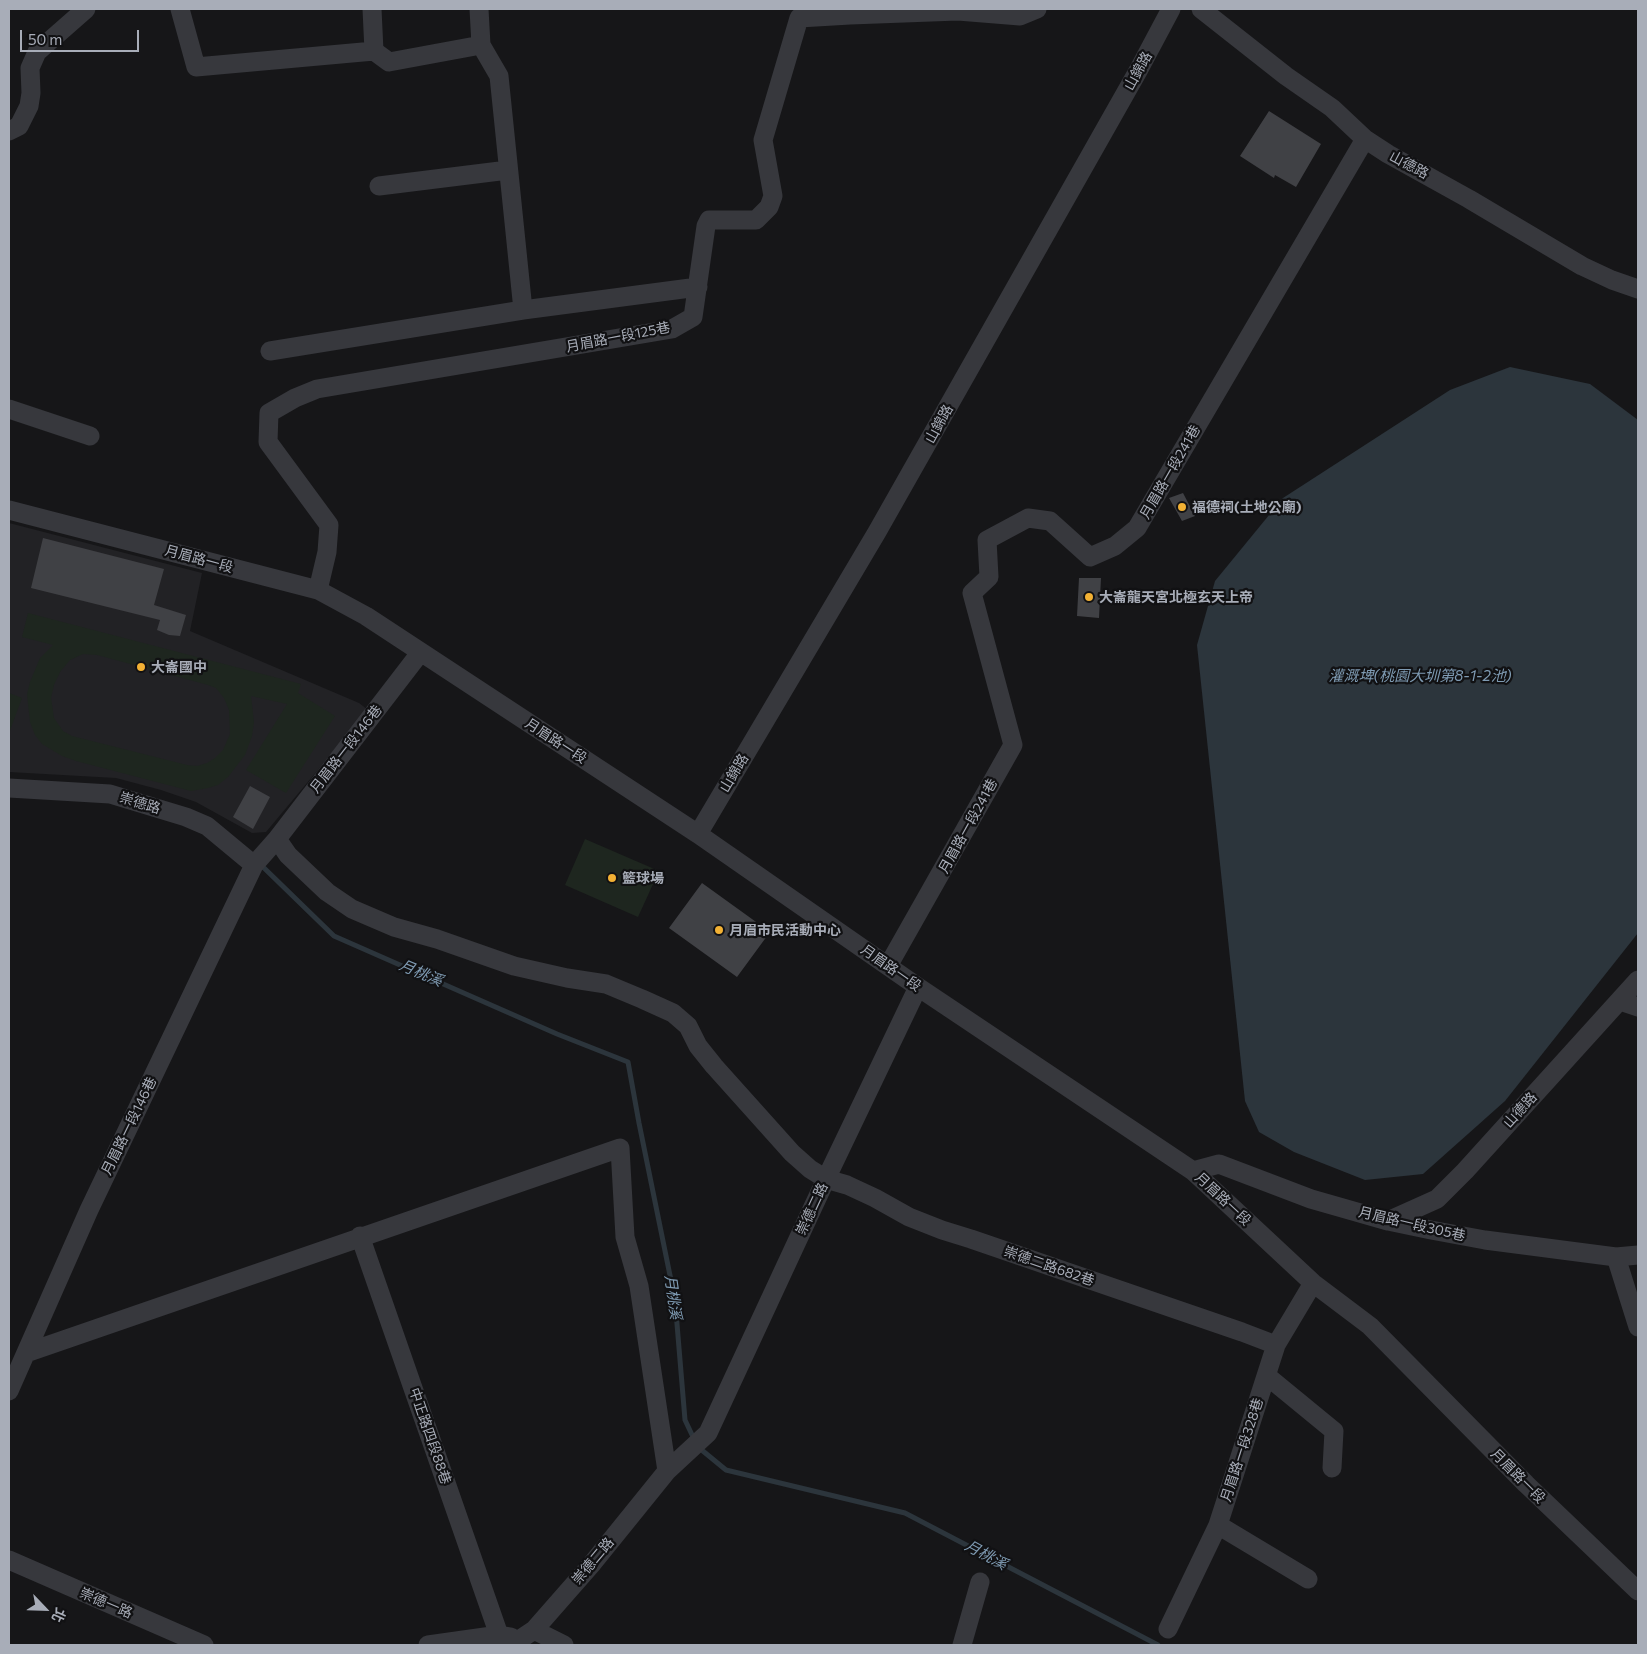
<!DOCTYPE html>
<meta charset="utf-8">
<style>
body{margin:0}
#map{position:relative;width:1647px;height:1654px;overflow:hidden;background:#161618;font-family:Commissioner,"Noto Sans TC",sans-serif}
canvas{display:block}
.frame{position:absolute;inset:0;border:10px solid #a8adb8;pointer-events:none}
.north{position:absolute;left:20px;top:1584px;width:50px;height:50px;-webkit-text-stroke:4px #111113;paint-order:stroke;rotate:114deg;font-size:14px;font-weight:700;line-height:20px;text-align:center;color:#a8adb8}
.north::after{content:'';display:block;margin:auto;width:18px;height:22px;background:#a8adb8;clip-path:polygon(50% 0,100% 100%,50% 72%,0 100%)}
.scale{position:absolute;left:20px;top:30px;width:119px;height:22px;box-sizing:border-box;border:2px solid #a8adb8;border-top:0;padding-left:6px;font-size:15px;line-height:18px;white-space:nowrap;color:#a8adb8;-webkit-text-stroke:4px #111113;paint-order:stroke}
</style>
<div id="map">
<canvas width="1647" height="1654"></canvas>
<div class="frame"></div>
<div class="north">北</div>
<div class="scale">50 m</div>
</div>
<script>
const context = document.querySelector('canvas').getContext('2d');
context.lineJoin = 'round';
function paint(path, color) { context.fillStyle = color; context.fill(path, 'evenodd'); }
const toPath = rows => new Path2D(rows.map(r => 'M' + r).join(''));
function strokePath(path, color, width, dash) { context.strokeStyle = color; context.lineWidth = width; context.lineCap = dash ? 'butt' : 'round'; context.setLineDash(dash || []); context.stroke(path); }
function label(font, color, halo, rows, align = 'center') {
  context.font = font + ' Commissioner,"Noto Sans TC",sans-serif'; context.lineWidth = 4.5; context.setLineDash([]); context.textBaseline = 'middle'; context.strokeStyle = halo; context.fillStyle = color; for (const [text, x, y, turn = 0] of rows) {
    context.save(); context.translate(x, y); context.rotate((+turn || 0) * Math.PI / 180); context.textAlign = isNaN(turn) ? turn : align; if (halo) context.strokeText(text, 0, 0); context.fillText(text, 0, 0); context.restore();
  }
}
paint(toPath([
 [9,523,202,573,190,631,359,703,368,710,266,832,252,833,196,802,161,790,116,778,9,772]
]), '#222225');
paint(toPath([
 [28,613,301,684,298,693,335,716,286,793,246,770,287,704,251,696,254,722,252,736,245,755,228,777,218,785,208,788,191,791,76,761,62,756,42,744,35,735,30,722,27,694,30,682,40,658,53,645,22,637],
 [83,654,97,655,208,685,216,688,224,698,229,710,230,734,223,750,215,758,207,763,197,766,187,765,72,736,63,731,54,718,51,698,54,685,60,672,70,660],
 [9,693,22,698,9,733],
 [585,839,659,871,638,917,565,885]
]), '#1e261f');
paint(toPath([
 [1510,367,1590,384,1638,420,1638,933,1505,1101,1423,1174,1365,1180,1294,1152,1259,1132,1245,1101,1197,645,1215,581,1283,498,1450,390]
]), '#2c353c');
strokePath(toPath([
 [262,866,334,936,557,1034,628,1062,639,1123,675,1300,685,1420,694,1439],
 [698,1447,726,1470,905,1513,1158,1645]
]), '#2c353c', 5);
paint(toPath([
 [1269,111,1321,144,1296,187,1275,175,1274,178,1240,156],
 [1183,493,1195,516,1182,521,1169,498],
 [43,538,164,569,154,605,186,615,180,636,169,635,157,630,160,620,31,588],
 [1079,578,1101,578,1099,618,1077,616],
 [250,786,270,797,253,829,233,817],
 [702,883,770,932,737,977,669,928]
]), '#404145');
strokePath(toPath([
 [180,9,196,67,374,51,372,9],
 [1201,9,1286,76,1332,108,1365,139,1388,154,1469,199,1582,266,1612,280,1638,289],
 [481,45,499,76,523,310],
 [374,51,389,62,481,45,479,9],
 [9,131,19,126,29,106,31,93,30,68,37,52,86,9],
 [379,186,508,170],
 [270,351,523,310,698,287],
 [9,409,90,436],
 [9,510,318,590,366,616,698,834,918,987,1193,1171,1313,1283,1370,1326,1526,1484,1638,1591],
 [318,590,327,552,329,525,268,442,269,413,295,398,317,389,672,329,693,317,706,226,709,220,756,220,769,207,773,196,763,140,799,18,850,15,958,11,1020,16,1037,9],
 [9,788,110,794,186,817,207,826,254,865],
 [698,834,877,532,1138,71,1171,9],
 [277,839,288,855,327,892,352,909,394,927,437,939,514,966,567,978,606,984,642,999,673,1013,688,1026,698,1046,714,1066,792,1153,810,1169,826,1179,847,1185,875,1198,909,1217,942,1230,971,1239,1242,1332,1276,1345],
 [888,966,1013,745,972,593,989,577,987,540,1028,518,1050,521,1090,557,1115,546,1137,528,1365,139],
 [1620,1001,1638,1007],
 [1193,1171,1219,1164,1311,1199,1388,1221,1431,1230,1485,1240,1616,1257,1638,1255],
 [1388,1221,1437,1199,1465,1171,1638,980],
 [360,1236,499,1635],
 [1616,1257,1638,1327],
 [26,1353,620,1148,625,1237,639,1286,667,1471],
 [1267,1376,1334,1431,1332,1468],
 [9,1391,89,1210,254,865,277,839,420,653],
 [1218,1525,1308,1579],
 [9,1560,204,1645],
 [1168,1629,1218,1525,1276,1345,1313,1283],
 [534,1630,564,1645],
 [428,1645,499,1635,511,1637],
 [518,1645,522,1638,534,1630,591,1565,667,1471,708,1433,826,1179,918,987],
 [962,1645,980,1582]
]), '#37383d', 19);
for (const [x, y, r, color] of [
 [1182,507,5,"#f2b134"],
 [1089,597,5,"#f2b134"],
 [141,667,5,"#f2b134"],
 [612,878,5,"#f2b134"],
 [719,930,5,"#f2b134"]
]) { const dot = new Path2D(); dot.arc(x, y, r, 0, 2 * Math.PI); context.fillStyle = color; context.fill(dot); strokePath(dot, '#111113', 2); }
label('14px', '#a8adb8', '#111113', [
 ["山錦路",1138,71,-61],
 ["山德路",1409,165,28],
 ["月眉路一段125巷",618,337,-11],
 ["山錦路",939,424,-61],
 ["月眉路一段241巷",1170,472,-60],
 ["月眉路一段",199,559,15],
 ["月眉路一段",556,741,33],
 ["月眉路一段146巷",346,749,-52],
 ["山錦路",734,773,-59],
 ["崇德路",140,803,17],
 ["月眉路一段241巷",968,826,-61],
 ["月眉路一段",891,968,35],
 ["山德路",1520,1110,-48],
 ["月眉路一段146巷",129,1126,-64],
 ["月眉路一段",1223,1199,43],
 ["崇德二路",812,1209,-65],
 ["月眉路一段305巷",1412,1224,13],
 ["崇德二路682巷",1049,1266,19],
 ["中正路四段88巷",430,1436,71],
 ["月眉路一段328巷",1242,1450,-72],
 ["月眉路一段",1518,1476,45],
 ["崇德二路",593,1561,-50],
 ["崇德一路",106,1603,23]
]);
label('bold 14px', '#a8adb8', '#111113', [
 ["福德祠(土地公廟)",1192,507],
 ["大崙龍天宮北極玄天上帝",1099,597],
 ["大崙國中",151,667],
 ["籃球場",622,878],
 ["月眉市民活動中心",729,930]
], 'left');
label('italic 15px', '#7f9bb3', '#111113', [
 ["灌溉埤(桃園大圳第8-1-2池)",1420,676],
 ["月桃溪",421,973,23],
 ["月桃溪",673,1297,82],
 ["月桃溪",986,1555,28]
]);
</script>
